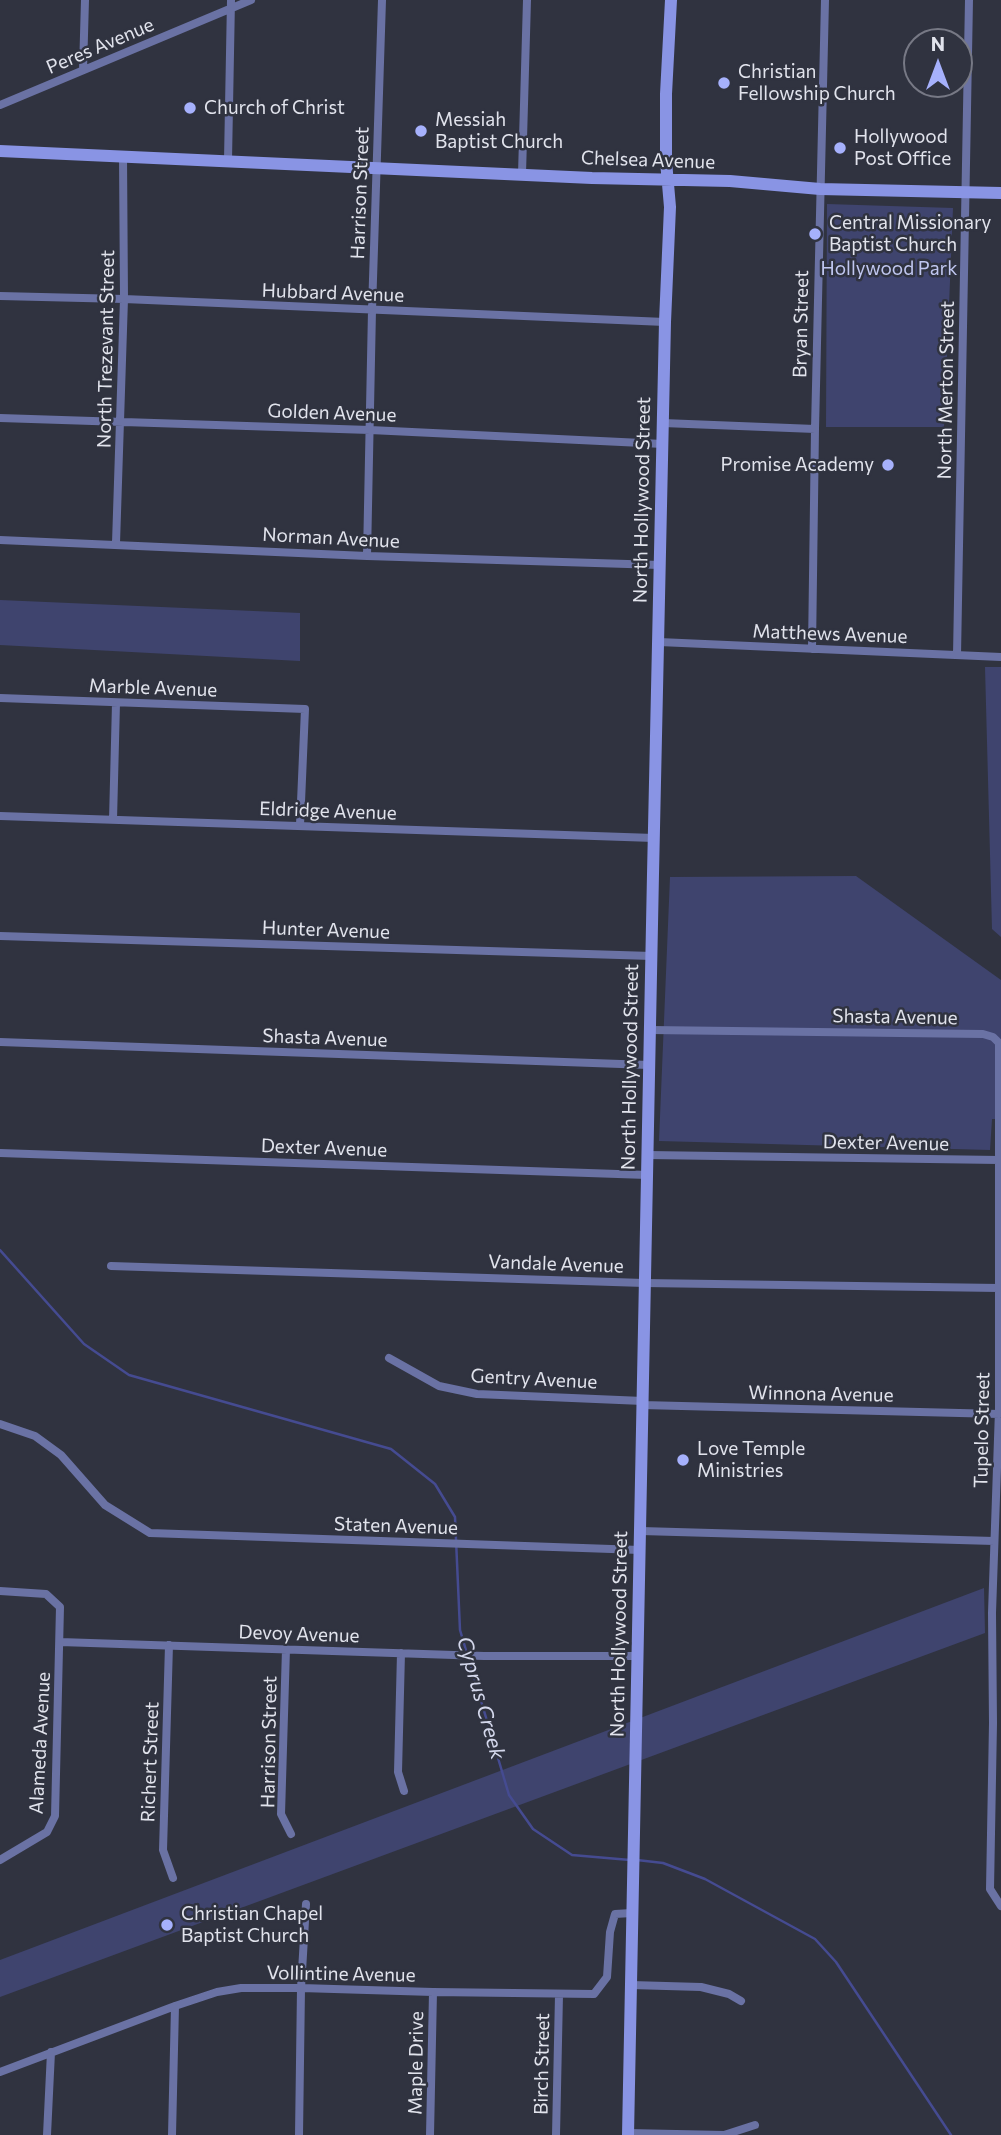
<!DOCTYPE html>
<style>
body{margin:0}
#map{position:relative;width:1001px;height:2135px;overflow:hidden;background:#303340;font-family:Commissioner,sans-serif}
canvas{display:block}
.north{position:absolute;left:903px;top:28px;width:70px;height:70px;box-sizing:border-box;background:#303340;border:2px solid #777985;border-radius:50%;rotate:0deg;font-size:19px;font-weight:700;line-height:28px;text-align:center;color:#e1e3ec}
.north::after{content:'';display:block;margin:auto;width:24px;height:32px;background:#a6b1fc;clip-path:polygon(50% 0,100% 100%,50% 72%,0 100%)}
</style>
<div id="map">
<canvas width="1001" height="2135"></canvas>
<div class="north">N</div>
</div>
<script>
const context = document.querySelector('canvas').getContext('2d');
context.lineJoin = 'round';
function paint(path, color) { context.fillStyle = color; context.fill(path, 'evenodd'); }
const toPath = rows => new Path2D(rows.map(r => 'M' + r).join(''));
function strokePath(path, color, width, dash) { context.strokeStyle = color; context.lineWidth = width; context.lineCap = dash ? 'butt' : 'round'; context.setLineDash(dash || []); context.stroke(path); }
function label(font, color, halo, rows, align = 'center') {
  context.font = font + ' Commissioner,sans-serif'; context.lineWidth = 5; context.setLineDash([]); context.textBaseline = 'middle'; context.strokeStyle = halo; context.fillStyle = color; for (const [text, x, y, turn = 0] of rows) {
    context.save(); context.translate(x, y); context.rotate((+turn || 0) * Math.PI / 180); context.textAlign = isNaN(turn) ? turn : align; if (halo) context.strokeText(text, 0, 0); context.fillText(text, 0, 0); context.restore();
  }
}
paint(toPath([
 [827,204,953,208,944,427,826,427],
 [0,600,300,613,300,661,0,645],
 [985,667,1001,667,1001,937,992,929],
 [856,876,1001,980,1001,1119,992,1119,990,1150,659,1141,670,877],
 [984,1588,985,1633,0,1997,0,1960]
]), '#3f446e');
strokePath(toPath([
 [0,1250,84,1344,129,1375,391,1449,435,1484,455,1517,460,1630,509,1795,533,1829,572,1855,630,1860],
 [637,1860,663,1863,705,1879,815,1939,836,1962,951,2135]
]), '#454b91', 2.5);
strokePath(toPath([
 [83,70,85,0],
 [0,105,251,0],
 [228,160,231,0],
 [522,174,527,0],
 [0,296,124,299,665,322],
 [0,418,370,430,663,444],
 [663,423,815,429],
 [0,540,367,556,660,565],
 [116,543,124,299,123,156],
 [367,556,372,310,382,0],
 [659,642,1001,657],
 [812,649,815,429,825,0],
 [957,655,969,0],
 [0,698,305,709,300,825],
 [0,816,654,838],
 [113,820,116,703],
 [0,936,652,956],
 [650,1030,983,1034,993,1037,999,1043,999,1410,992,1613,993,1723,990,1889,1001,1906],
 [0,1042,649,1065],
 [0,1153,647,1175],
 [648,1155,999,1160],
 [111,1266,644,1283,999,1288],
 [389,1358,439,1386,477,1394,643,1401],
 [642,1405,999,1414],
 [0,1424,35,1436,61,1455,105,1505,150,1533,640,1550],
 [641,1531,994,1541],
 [0,1591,46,1594,60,1607,55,1816,47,1832,0,1860],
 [60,1642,484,1656,637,1656],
 [169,1645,163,1850,173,1878],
 [286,1649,281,1814,291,1834],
 [401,1653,398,1772,404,1791],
 [631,1985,701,1987,729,1994,741,2001],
 [0,2072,175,2006,217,1992,241,1988,301,1988,433,1992,594,1994,607,1977,610,1932,615,1914,632,1913],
 [628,2133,724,2135,755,2125],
 [47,2135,51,2052],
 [172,2135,175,2006],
 [299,2135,301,1988,306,1904],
 [430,2135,433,1992],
 [556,2135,559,1995]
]), '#6a72a4', 8);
strokePath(toPath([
 [0,151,592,178,730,181,820,189,1001,193],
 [628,2135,653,874,665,322,670,207,666,161,666,94,671,0]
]), '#8994e4', 12);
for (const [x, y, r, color] of [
 [724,83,7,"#a6b1fc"],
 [190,108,7,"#a6b1fc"],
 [421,131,7,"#a6b1fc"],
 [840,148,7,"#a6b1fc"],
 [815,234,7,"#a6b1fc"],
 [888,465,7,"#a6b1fc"],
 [683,1460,7,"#a6b1fc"],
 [167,1925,7,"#a6b1fc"]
]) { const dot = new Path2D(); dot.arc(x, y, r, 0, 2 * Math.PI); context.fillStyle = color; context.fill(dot); strokePath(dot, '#303340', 2.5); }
label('19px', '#e1e3ec', '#303340', [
 ["Peres Avenue",100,46,-23],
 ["Chelsea Avenue",648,160,2],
 ["Harrison Street",360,193,-88],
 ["Hubbard Avenue",333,293,2],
 ["Bryan Street",801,324,-89],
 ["North Trezevant Street",106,349,-89],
 ["North Merton Street",946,390,-89],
 ["Golden Avenue",332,413,2],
 ["North Hollywood Street",642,500,-89],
 ["Norman Avenue",331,538,3],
 ["Matthews Avenue",830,634,2],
 ["Marble Avenue",153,688,2],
 ["Eldridge Avenue",328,811,2],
 ["Hunter Avenue",326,930,2],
 ["Shasta Avenue",895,1017,1],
 ["Shasta Avenue",325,1038,2],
 ["North Hollywood Street",630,1067,-89],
 ["Dexter Avenue",886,1143,1],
 ["Dexter Avenue",324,1148,2],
 ["Vandale Avenue",556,1264,2],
 ["Gentry Avenue",534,1379,3],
 ["Winnona Avenue",821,1394,1],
 ["Tupelo Street",982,1430,-89],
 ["Staten Avenue",396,1526,2],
 ["Devoy Avenue",299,1634,2],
 ["North Hollywood Street",619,1634,-89],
 ["Harrison Street",269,1742,-89],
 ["Alameda Avenue",40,1743,-87],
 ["Richert Street",150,1762,-88],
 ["Vollintine Avenue",341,1974,1],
 ["Maple Drive",416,2063,-89],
 ["Birch Street",542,2064,-89]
]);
label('19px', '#e1e3ec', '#303340', [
 ["Christian",738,72],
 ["Fellowship Church",738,94],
 ["Church of Christ",204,108],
 ["Messiah",435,120],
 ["Baptist Church",435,142],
 ["Hollywood",854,137],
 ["Post Office",854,159],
 ["Central Missionary",829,223],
 ["Baptist Church",829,245],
 ["Promise Academy",874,465,"right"],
 ["Love Temple",697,1449],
 ["Ministries",697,1471],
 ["Christian Chapel",181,1914],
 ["Baptist Church",181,1936]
], 'left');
label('19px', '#c0c7f0', '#303340', [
 ["Hollywood Park",889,269]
]);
label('italic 21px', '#d4d8ec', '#303340', [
 ["Cyprus Creek",481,1698,74]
]);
</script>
